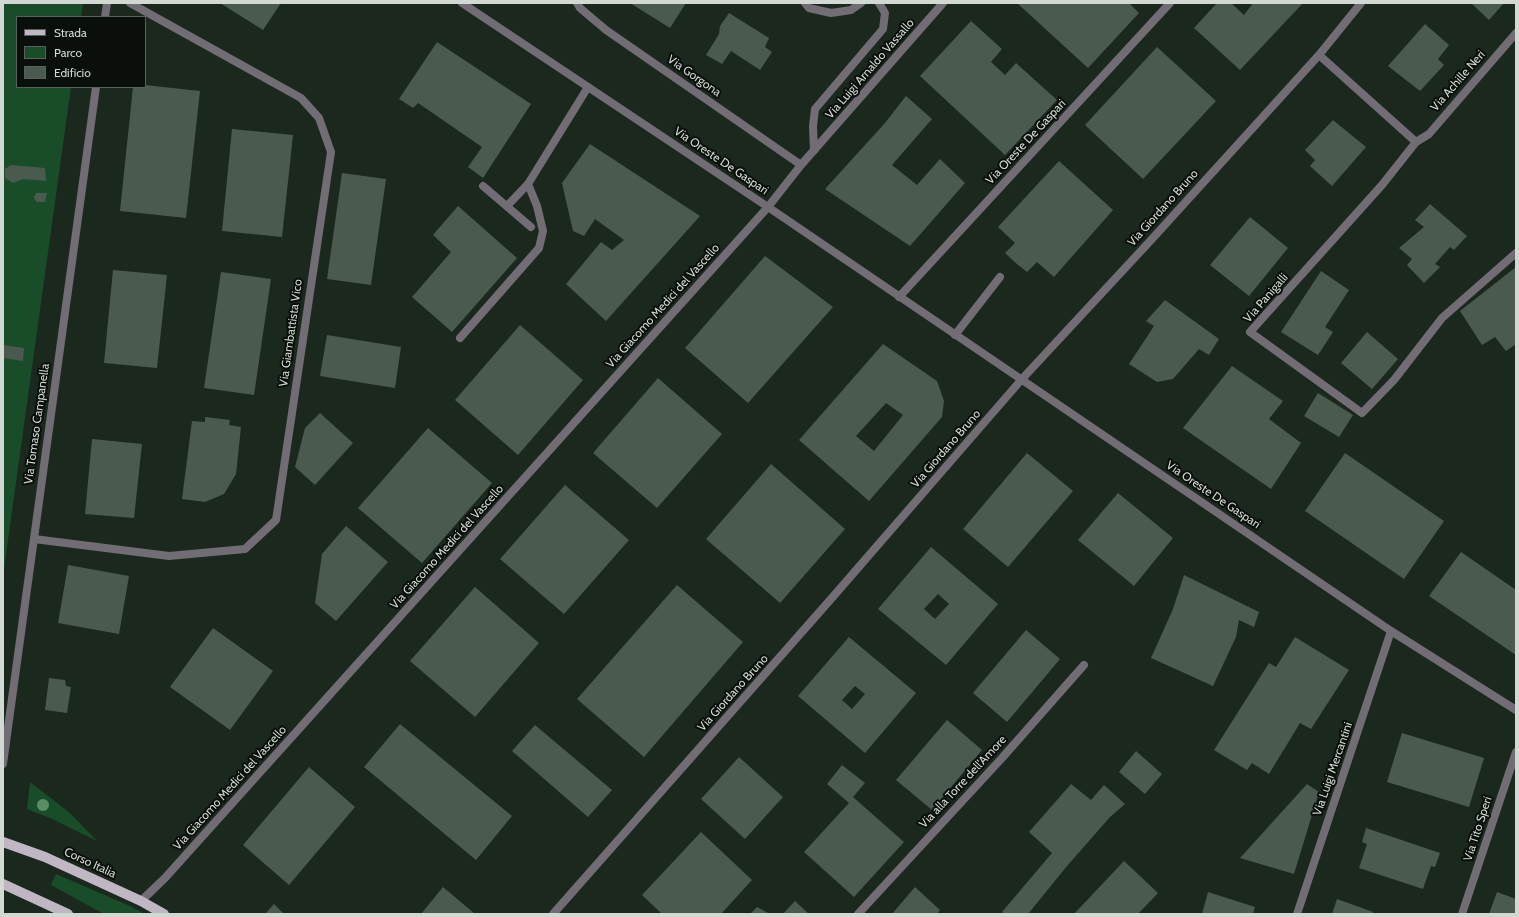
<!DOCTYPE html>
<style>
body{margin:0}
#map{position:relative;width:1519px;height:917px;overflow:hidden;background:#1b281e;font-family:Cabin,sans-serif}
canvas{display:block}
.frame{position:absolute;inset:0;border:4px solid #d1d9d2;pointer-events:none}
.legend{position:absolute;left:16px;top:16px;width:130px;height:72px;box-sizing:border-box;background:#0a0f0b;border:1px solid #5a605b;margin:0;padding:5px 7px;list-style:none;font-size:12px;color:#d1d9d2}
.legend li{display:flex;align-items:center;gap:8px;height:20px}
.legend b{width:20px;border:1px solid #5a605b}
</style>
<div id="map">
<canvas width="1519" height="917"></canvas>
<div class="frame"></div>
<ul class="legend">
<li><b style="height:5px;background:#c0b6c4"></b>Strada</li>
<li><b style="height:11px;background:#194c29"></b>Parco</li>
<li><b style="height:11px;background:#4b5a4e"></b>Edificio</li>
</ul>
</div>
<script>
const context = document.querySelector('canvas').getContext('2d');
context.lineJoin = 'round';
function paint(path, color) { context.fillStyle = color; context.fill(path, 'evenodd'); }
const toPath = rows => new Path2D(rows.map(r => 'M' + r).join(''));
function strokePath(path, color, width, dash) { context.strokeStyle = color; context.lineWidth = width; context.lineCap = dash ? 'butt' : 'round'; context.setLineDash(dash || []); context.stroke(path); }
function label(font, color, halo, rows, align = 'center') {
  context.font = font + ' Cabin,sans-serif'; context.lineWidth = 4; context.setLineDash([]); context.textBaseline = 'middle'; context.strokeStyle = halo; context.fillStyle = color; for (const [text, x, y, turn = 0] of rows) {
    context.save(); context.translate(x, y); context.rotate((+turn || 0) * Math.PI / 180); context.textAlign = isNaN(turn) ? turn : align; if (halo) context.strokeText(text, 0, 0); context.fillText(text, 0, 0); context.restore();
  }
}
paint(toPath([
 [3,3,83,3,81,17,17,17,17,87,71,87,3,576],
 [30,782,70,813,97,841,52,819,27,809],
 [56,874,130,906,145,914,104,914,51,885]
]), '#194c29');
paint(toPath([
 [220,3,281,3,263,30],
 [630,3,686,3,670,28],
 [1017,3,1129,3,1139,13,1088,68],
 [1217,3,1231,3,1244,15,1253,3,1303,3,1240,70,1194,28],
 [1471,3,1504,3,1489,20],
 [729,13,769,38,765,47,772,52,760,70,731,51,722,64,706,55,719,34,720,26],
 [971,21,1002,49,991,62,1005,75,1016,63,1057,100,1005,155,920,76],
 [1425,24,1449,45,1438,59,1444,65,1420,91,1388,66],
 [437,42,531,104,483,178,468,167,482,147,418,103,413,108,399,99],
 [1157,47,1216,101,1143,179,1085,125],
 [145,85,200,91,186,218,120,211,133,87,145,87],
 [906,96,932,119,892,165,917,185,940,159,965,183,910,246,825,189,885,123,894,131,885,123],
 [1333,120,1366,147,1332,186,1310,166,1315,160,1305,150],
 [232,129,293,135,282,237,222,231],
 [590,144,700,216,606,321,566,284,601,242,612,250,624,240,595,219,584,236,573,231,562,183],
 [1059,161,1113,210,1054,277,1037,262,1027,272,1017,264,1005,253,1015,243,998,227],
 [11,165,45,168,46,181,23,179,13,183,5,178,5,169],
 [342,173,386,179,371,285,327,279],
 [36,193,47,193,45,202,37,202,35,200,34,197],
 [1430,204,1467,236,1454,250,1450,247,1435,264,1440,267,1424,283,1407,265,1412,259,1399,248,1424,227,1415,220],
 [458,206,517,258,452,332,412,297,451,252,433,235],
 [1250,217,1288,248,1249,296,1210,265],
 [765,256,833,307,748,403,685,348],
 [1516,267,1516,344,1506,351,1495,337,1482,345,1460,311],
 [113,270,167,275,157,368,104,363],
 [1321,271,1349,290,1325,327,1333,332,1318,355,1281,332],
 [221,272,271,279,254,395,204,388],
 [1165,300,1219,339,1209,355,1199,349,1173,379,1157,382,1129,364,1154,326,1146,321],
 [520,325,583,380,518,455,455,400],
 [1367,332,1398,359,1372,389,1341,363],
 [327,335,401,347,395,388,320,376],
 [883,344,937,381,944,401,942,417,869,501,799,440],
 [886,403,903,415,874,451,856,436],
 [3,345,24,348,23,361,3,358],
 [1232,366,1283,401,1269,419,1301,443,1271,489,1183,428],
 [658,378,722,434,657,508,593,453],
 [1318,393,1353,415,1339,437,1304,416],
 [320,413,353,443,315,485,295,467,305,428],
 [205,417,230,420,229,425,241,427,236,474,224,494,205,502,182,499,192,421,205,422],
 [428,428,492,483,422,563,358,508],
 [92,439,142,444,134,518,85,514],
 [1027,453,1073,491,1008,567,963,529],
 [1345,453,1444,521,1404,579,1305,511],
 [771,464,845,529,780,603,706,539],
 [565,485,629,540,564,614,500,559],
 [1118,493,1173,538,1134,586,1078,540],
 [346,526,388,562,336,621,315,603,322,554],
 [931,547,998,604,946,665,878,609],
 [938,594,949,604,935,619,924,609],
 [1461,552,1516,590,1516,655,1429,596],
 [68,565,129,576,119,634,58,623],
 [1184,575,1259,612,1254,627,1239,620,1236,637,1213,686,1151,658,1173,609],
 [677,585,743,642,644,757,577,699],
 [475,587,539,643,475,717,410,661],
 [213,628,273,671,230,730,170,687],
 [1026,630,1060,659,1007,722,973,693],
 [849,637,916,693,865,753,798,696],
 [855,686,865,694,852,709,842,700],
 [1295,637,1349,670,1311,729,1300,723,1269,774,1252,763,1247,770,1214,750,1269,663,1276,667],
 [49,678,65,680,66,686,71,687,67,713,45,710],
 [947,720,982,750,932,810,896,780],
 [400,724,512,816,476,860,364,767],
 [535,725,612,790,588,817,512,751],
 [1402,733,1484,758,1469,807,1387,782],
 [1136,751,1162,774,1145,794,1119,772],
 [739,757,783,797,745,839,701,799],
 [842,765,865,783,853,797,904,842,854,897,804,852,849,803,827,784],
 [309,767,355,807,289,885,243,845],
 [1071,784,1091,800,1104,785,1125,804,1110,817,1067,866,1028,914,1004,914,1002,912,1052,853,1029,832],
 [1307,784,1319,792,1294,874,1240,858],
 [1366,828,1440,853,1435,867,1431,866,1423,889,1359,868,1367,844,1362,842],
 [701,832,752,880,721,914,662,914,642,895],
 [1124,861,1158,893,1138,914,1074,914],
 [443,887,475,914,421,914],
 [915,887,940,910,937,914,892,914],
 [1208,892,1255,907,1253,914,1202,914],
 [1497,892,1516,899,1516,914,1489,914],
 [1337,899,1373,912,1372,914,1332,914],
 [795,901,809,914,783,914],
 [274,904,284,914,265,914],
 [757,907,770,914,750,914]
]), '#4b5a4e');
strokePath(toPath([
 [805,3,809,8,831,13,851,10,861,3],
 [814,150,813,126,815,109,883,29,885,13,879,3],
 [483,186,531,227],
 [899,297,1170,3],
 [955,335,1000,277]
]), '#726d74', 8);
strokePath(toPath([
 [577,3,580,8,606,30,801,165],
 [105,17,107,3],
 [1516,33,1429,134,1416,142,1382,185,1250,332,1362,413,1394,380,1442,318,1516,253],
 [1319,55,1416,142],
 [507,206,528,184,588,87],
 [460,338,539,248,543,231,537,206,528,184],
 [34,539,169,556,245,549,276,520,331,152,319,118,301,98,130,3],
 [3,764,96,87],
 [141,901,165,878,768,207,801,165,943,3],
 [553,914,831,599,1022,379,1152,239,1319,55,1361,3],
 [858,914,1002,758,1084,665],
 [1297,914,1391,631],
 [1462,914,1516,752]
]), '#726d74', 8);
strokePath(toPath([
 [462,3,768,207,1391,631,1516,710]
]), '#726d74', 8);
strokePath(toPath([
 [3,842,45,857,141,901,164,914],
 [3,884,68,914]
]), '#c0b6c4', 10);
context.fillStyle = '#5a8c66';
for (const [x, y] of [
 [43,805]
]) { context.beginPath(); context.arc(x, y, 6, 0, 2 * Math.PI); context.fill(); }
label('12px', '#d1d9d2', '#0a0f0b', [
 ["Via Luigi Arnaldo Vassallo",870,69,-49],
 ["Via Gorgona",694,76,35],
 ["Via Achille Neri",1458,81,-49],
 ["Via Oreste De Gaspari",1026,142,-47],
 ["Via Oreste De Gaspari",721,161,34],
 ["Via Giordano Bruno",1163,208,-48],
 ["Via Panigalli",1266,298,-49],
 ["Via Giacomo Medici del Vascello",663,306,-48],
 ["Via Giambattista Vico",291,333,-82],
 ["Via Tomaso Campanella",37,424,-82],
 ["Via Giordano Bruno",946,449,-49],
 ["Via Oreste De Gaspari",1213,495,34],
 ["Via Giacomo Medici del Vascello",447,547,-48],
 ["Via Giordano Bruno",733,693,-48],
 ["Via Luigi Mercantini",1333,769,-71],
 ["Via alla Torre dell'Amore",963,782,-47],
 ["Via Giacomo Medici del Vascello",230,788,-48],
 ["Via Tito Speri",1478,829,-72],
 ["Corso Italia",90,863,25]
]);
</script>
